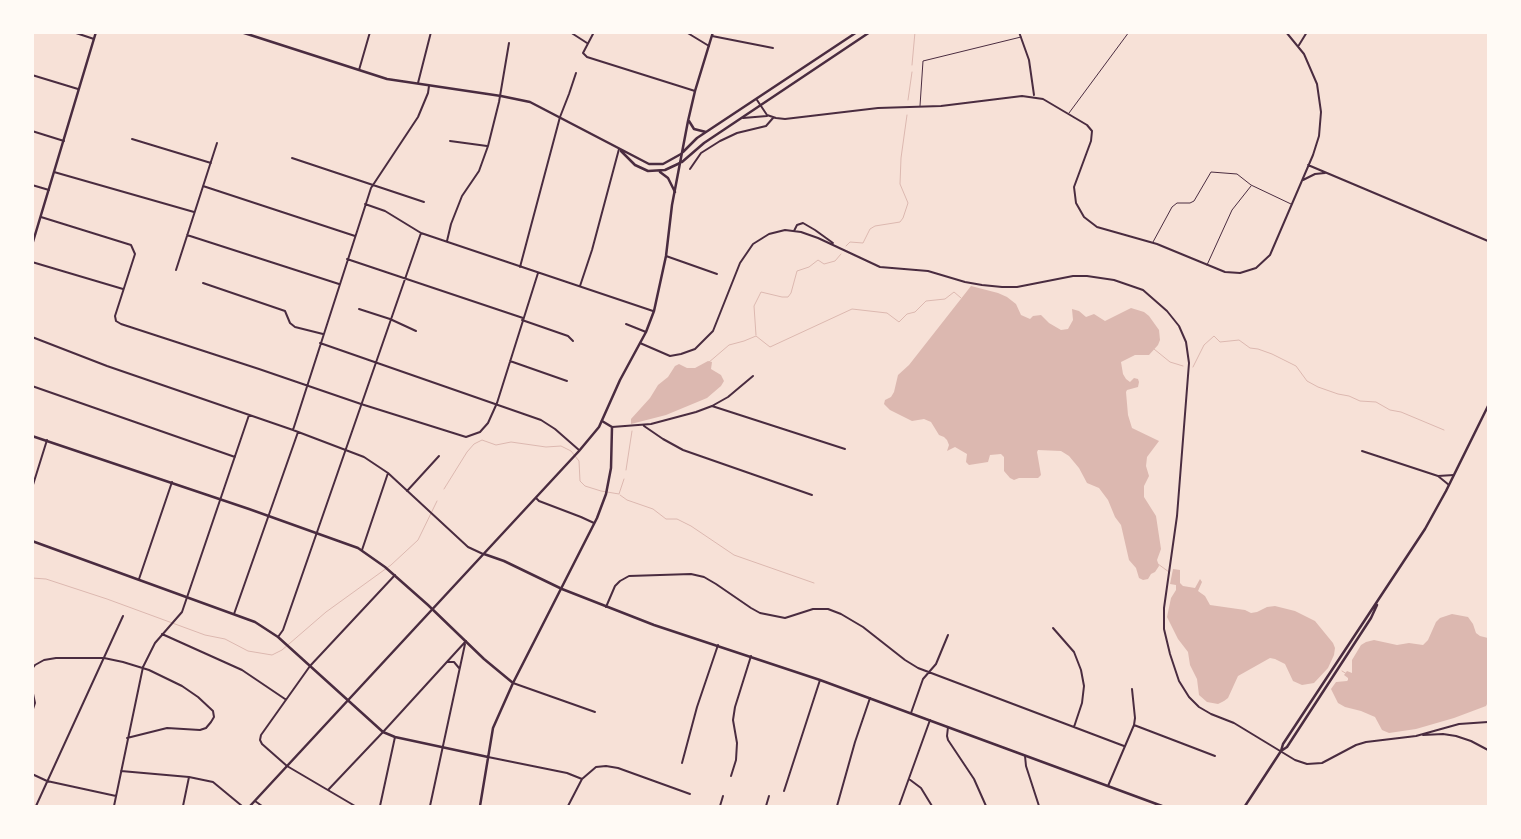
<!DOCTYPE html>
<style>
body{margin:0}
#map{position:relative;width:1521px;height:839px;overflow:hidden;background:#f7e1d7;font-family:"Alegreya Sans",sans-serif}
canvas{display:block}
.frame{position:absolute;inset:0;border:34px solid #fffaf5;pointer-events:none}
</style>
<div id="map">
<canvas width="1521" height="839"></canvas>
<div class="frame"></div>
</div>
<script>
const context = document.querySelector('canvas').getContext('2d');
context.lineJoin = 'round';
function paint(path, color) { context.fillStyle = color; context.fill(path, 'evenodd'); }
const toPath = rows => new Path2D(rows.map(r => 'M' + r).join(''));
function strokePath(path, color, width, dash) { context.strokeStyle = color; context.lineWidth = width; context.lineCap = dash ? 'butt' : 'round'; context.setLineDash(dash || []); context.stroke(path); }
paint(toPath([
 [971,286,998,293,1007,297,1016,304,1021,315,1030,319,1033,316,1041,315,1049,323,1061,330,1068,329,1073,320,1072,309,1079,311,1086,317,1094,314,1105,321,1131,308,1144,312,1149,316,1159,330,1160,340,1158,345,1149,355,1135,355,1121,362,1123,374,1126,379,1130,382,1134,378,1138,379,1139,382,1138,387,1127,390,1126,392,1128,415,1132,428,1159,441,1147,457,1146,466,1149,476,1144,486,1144,497,1156,516,1161,549,1157,560,1159,566,1155,572,1151,574,1148,579,1143,580,1139,578,1136,568,1129,560,1121,525,1115,517,1108,500,1099,488,1087,483,1079,468,1069,456,1061,451,1038,450,1037,452,1041,475,1038,478,1019,478,1014,480,1010,478,1004,471,1004,457,1001,454,990,455,988,462,969,465,966,462,967,454,955,447,947,451,949,445,947,440,944,437,939,435,931,422,924,419,912,421,890,410,884,404,885,400,891,397,894,392,898,375,909,365],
 [708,361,712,362,711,369,721,375,724,381,721,386,707,398,666,415,631,424,631,419,650,398,658,385,668,377,675,366,679,364,687,368,695,368],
 [1173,569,1180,570,1180,583,1183,586,1195,588,1200,579,1202,582,1198,591,1205,596,1210,605,1245,610,1251,613,1257,612,1267,607,1275,606,1295,611,1315,621,1333,643,1335,648,1334,655,1328,668,1314,683,1302,685,1293,681,1285,664,1275,659,1270,658,1238,676,1228,698,1224,701,1218,704,1207,702,1199,695,1197,679,1190,665,1188,652,1178,639,1167,617,1171,598,1176,590,1176,585,1170,584],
 [1452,614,1468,617,1473,624,1476,633,1480,636,1488,638,1488,702,1486,706,1454,718,1416,729,1389,733,1382,730,1375,717,1361,711,1345,707,1338,703,1331,689,1336,682,1347,681,1348,680,1348,678,1344,675,1347,671,1352,673,1352,660,1361,645,1366,642,1374,640,1397,645,1409,643,1423,645,1428,640,1436,622,1440,618]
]), '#dcb8b0');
strokePath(toPath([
 [912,65,915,32],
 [908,100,912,72],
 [846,246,850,242,863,243,870,229,875,226,900,222,903,218,908,203,900,184,901,158,907,115],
 [756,335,754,306,761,292,782,297,788,297,791,293,797,271,809,267,818,260,824,264,835,261,841,254],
 [1154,349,1170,362,1183,366],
 [708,363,729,345,744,341,756,336,770,347,852,309,887,313,899,322,907,314,915,312,926,301,945,299,954,292,961,298],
 [1193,367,1204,345,1214,336,1220,342,1239,340,1250,348,1258,349,1272,354,1296,366,1307,381,1318,387,1338,394,1349,396,1360,401,1376,402,1390,410,1401,412,1444,430],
 [626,470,632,431],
 [444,489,467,452,474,444,482,440,496,445,511,442,546,447,561,446,571,451,579,461,580,481,585,486,601,491,619,494,624,479],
 [620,495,627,500,653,509,666,519,677,519,691,526,734,555,814,583],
 [1158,564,1169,572],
 [32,578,46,579,107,599,205,635,225,639,248,651,272,655,282,650,326,612,391,565,418,540,437,501],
 [1342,671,1347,674]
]), '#dcb8b0', 1);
strokePath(toPath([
 [920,106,923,61,1021,37],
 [1069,113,1129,32],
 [1153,242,1172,207,1177,203,1190,203,1194,201,1211,172,1237,174,1251,185,1291,204],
 [1207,265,1232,210,1251,186]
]), '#4a2c40', 1);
strokePath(toPath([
 [73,32,94,39],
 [570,32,587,43],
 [594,32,583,53,587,57,695,91],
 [686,32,709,46],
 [1019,32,1029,60,1034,95],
 [712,36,773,48],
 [1299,45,1307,32],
 [359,70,370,32],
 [32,75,78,89],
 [418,83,431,32],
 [757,100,767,115,776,118,785,119,878,108,941,106,1022,96,1043,99,1087,125,1092,131,1091,141,1074,187,1076,203,1084,217,1097,227,1157,244,1225,272,1240,273,1256,268,1270,255,1313,155,1319,136,1321,112,1317,84,1304,54,1286,32],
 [743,118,767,116],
 [32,131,64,141],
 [132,139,211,163],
 [450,141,487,146],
 [292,158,424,202],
 [1308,165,1488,241],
 [690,169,701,153,720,141,737,133,766,126,773,118],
 [54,172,194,212],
 [1303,180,1315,174,1325,173],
 [32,185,49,190],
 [203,186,355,236],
 [365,204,385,211,421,233,653,311],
 [41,217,131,245,135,254,115,316,116,321,121,324,259,369,361,404,466,437,480,432,488,423,497,403,538,273],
 [794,231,797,225,803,223,815,230,833,243],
 [187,235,339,284],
 [447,241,451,224,462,196,479,171,488,146,499,102,509,43],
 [666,256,717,274],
 [347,259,523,318],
 [32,262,123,289],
 [520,267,560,117,569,94,576,73],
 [176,270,217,143],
 [203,283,285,311,290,323,295,327,323,334],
 [580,286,592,250,619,149],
 [359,309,390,319,416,331],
 [522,320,568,336,573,341],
 [626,324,646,332],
 [32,337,107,366,293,430,364,457,388,473,468,547,483,554],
 [320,343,541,420,555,429,579,450],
 [640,343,670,356,681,354,695,349,713,331,740,263,753,244,769,234,785,230,801,232,818,238,880,267,928,271,965,282,982,285,1002,287,1017,287,1073,276,1087,276,1114,280,1143,290,1167,311,1179,326,1186,342,1189,363,1177,516,1164,608,1164,629,1170,654,1179,681,1189,697,1199,707,1211,714,1234,723,1295,760,1307,764,1322,763,1356,745,1366,742,1416,736,1459,724,1488,722],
 [510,361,567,381],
 [32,386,235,457],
 [712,406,845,449],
 [644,426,663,439,683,450,812,495],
 [612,427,651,424,696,412,712,406,728,397,753,376],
 [293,430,371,188,418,117,428,93,429,86],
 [1362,451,1438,476,1454,475],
 [1438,476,1449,485],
 [32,488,47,440],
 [407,491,439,456],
 [536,498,539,501,581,517,594,523],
 [362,550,388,473],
 [139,579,172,482],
 [606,607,615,586,620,581,629,576,691,574,704,577,716,584,751,608,760,613,785,618,813,609,828,609,841,614,863,627,905,660,918,668,1124,746],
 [234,614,298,432],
 [1053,628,1074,652,1081,670,1084,686,1082,703,1074,727],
 [162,634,242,670,285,699],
 [278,637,283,630,421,233],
 [447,662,454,662,459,668],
 [32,669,35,665,44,660,56,658,104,658,123,662,149,670,182,686,198,697,213,711,214,717,211,722,206,728,200,730,167,728,127,738],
 [513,683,595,712],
 [32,689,35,703,32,712],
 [911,713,923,679,936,664,948,635],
 [1134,725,1215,756],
 [948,727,947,736,948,740,974,779,986,806],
 [1423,735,1443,734,1456,736,1471,741,1488,750],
 [1025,756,1026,766,1039,806],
 [488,757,567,773,582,779],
 [682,763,697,707,718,645],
 [121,771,189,777,213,782,242,806],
 [32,774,47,781,116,796],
 [731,776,736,760,737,743,733,720,735,707,751,656],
 [909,779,921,788,932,806],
 [1108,786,1134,725,1135,718,1132,689],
 [328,790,383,732,466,641],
 [784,791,820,680],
 [255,801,262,806],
 [36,806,123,616],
 [114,806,143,667,155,643,182,612,249,415],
 [183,806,189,777],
 [355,806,287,766,262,744,260,740,261,735,310,666,395,575],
 [380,806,395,737],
 [430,806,465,644],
 [568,806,582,779,596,767,606,766,618,768,690,794],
 [720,806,723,796],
 [766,806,769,796],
 [837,806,855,742,870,698],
 [899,806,930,720]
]), '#4a2c40', 2);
strokePath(toPath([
 [241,32,387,79,501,96,530,102,649,164,663,164,681,154],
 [621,151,635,165,648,171,665,170,680,163],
 [660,172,668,178,675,192],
 [32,245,96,32],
 [32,436,249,509,358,548,385,567,428,605,484,659,513,683],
 [32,541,255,622,278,637,383,732,395,737,488,757],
 [480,806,493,728,513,683,597,518,606,494,611,468,612,427,602,421]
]), '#4a2c40', 2.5);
strokePath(toPath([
 [689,121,694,129,706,132],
 [683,152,697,138,857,32],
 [682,162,704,143,870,32],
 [484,554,504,561,562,589,654,625,820,680,1162,806],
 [1281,751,1287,747,1371,618,1377,605],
 [250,806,579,451,599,427,620,380,646,332,654,311,666,256,672,205,688,121,695,91,713,32],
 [1245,806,1281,751,1283,744,1425,529,1446,491,1488,406]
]), '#4a2c40', 2.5);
</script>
